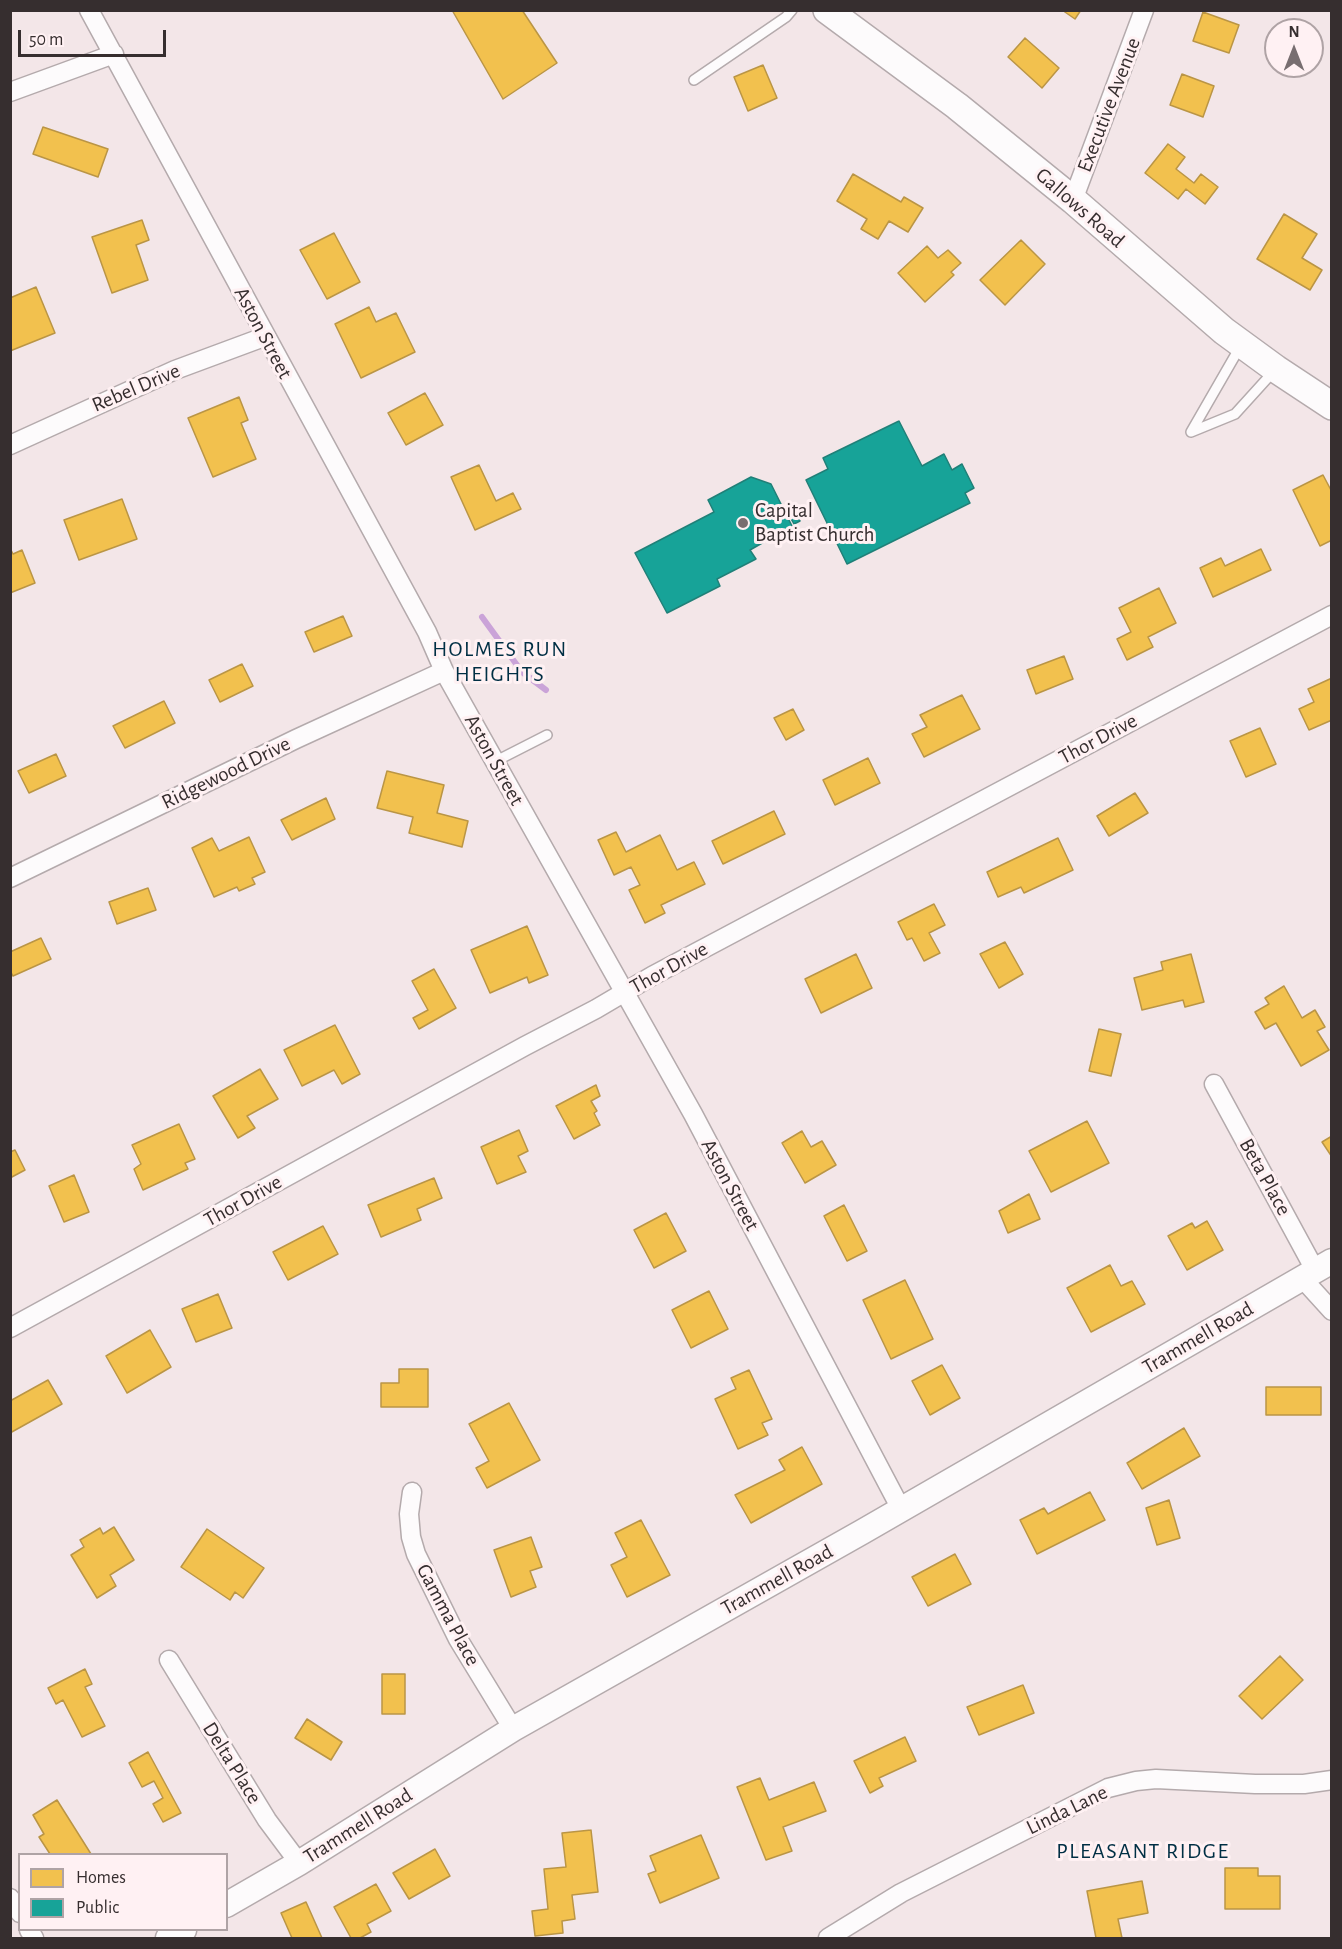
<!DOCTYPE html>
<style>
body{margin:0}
#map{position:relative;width:1342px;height:1949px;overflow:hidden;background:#f3e6e8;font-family:"Alegreya Sans",sans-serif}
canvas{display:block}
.frame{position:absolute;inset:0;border:12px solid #362e2f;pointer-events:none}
.legend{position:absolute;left:18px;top:1853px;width:210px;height:78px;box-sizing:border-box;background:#fff1f3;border:2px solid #afa3a5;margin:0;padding:8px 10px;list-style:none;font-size:18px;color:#362e2f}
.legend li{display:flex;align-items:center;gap:12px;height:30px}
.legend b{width:30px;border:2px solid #afa3a5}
.north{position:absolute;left:1264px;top:18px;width:60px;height:60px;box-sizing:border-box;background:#fff1f3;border:2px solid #afa3a5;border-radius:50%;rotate:0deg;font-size:16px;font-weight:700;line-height:24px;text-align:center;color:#362e2f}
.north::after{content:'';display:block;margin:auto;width:21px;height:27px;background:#786e70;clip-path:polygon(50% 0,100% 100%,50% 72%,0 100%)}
.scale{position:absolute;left:18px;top:30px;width:148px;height:27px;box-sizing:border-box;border:3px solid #362e2f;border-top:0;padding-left:8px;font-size:18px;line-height:21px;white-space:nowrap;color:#362e2f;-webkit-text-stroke:4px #fff1f3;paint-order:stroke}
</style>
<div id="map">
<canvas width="1342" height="1949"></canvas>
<div class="frame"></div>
<ul class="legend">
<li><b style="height:16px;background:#f2c14e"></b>Homes</li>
<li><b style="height:16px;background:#17a398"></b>Public</li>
</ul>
<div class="north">N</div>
<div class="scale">50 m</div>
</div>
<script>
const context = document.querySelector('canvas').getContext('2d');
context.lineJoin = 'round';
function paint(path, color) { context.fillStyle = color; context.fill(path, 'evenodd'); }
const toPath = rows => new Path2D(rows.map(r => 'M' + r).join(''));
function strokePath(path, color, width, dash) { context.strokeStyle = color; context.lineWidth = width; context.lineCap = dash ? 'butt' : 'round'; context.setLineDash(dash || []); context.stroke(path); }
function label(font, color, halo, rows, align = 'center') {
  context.font = font + ' "Alegreya Sans",sans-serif'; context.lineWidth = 6; context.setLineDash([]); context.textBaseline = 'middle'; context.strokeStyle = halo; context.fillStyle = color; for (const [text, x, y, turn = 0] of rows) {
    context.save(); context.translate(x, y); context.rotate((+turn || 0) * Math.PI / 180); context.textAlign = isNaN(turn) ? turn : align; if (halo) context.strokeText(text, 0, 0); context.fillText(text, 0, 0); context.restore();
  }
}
const homes = toPath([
 [452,10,522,10,557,63,503,99,452,10],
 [1062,10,1081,10,1075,19,1062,10],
 [1203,12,1239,25,1229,53,1193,41,1203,12],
 [1025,38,1059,68,1042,88,1008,57,1025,38],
 [763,65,777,98,748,111,734,77,763,65],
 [1182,74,1214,86,1203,117,1170,105,1182,74],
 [43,127,108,149,98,177,33,154,43,127],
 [1168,144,1185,157,1176,169,1194,183,1201,174,1218,187,1205,204,1186,189,1178,199,1145,173,1168,144],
 [853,174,901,202,904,197,923,208,908,232,889,221,878,239,861,229,867,219,837,201,853,174],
 [1284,214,1317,234,1302,258,1322,270,1310,290,1257,259,1284,214],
 [142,220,149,240,136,245,148,280,112,293,92,237,142,220],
 [334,233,360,282,327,299,300,250,334,233],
 [1021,240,1045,264,1005,305,980,280,1021,240],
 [927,246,938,258,948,250,961,263,951,272,954,275,925,302,898,273,927,246],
 [36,287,55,333,10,351,10,298,36,287],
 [369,307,376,322,396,313,415,352,361,378,335,324,369,307],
 [425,393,443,425,406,445,388,413,425,393],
 [239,397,248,420,241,423,256,459,213,477,188,418,239,397],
 [479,465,496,501,513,493,521,509,475,530,451,477,479,465],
 [1323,475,1332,492,1332,540,1320,546,1293,490,1323,475],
 [122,499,137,539,79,560,64,520,122,499],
 [10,548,13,554,22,550,35,583,10,593,10,548],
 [1261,549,1271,570,1213,597,1200,568,1221,558,1225,566,1261,549],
 [1159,588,1176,623,1148,637,1153,647,1127,660,1117,639,1131,632,1119,608,1159,588],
 [343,616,352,636,314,652,305,632,343,616],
 [1064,656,1073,679,1036,694,1027,670,1064,656],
 [242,664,253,686,220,702,209,680,242,664],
 [1332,678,1332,720,1309,730,1299,709,1314,702,1308,689,1332,678],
 [962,695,980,729,924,757,912,734,927,727,920,715,962,695],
 [164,701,175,723,125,748,113,726,164,701],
 [793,709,804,730,786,740,774,718,793,709],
 [1260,728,1276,764,1246,777,1230,741,1260,728],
 [56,754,66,776,29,793,18,771,56,754],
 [868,758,880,783,835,805,823,780,868,758],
 [387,771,444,785,437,813,468,821,462,847,409,833,413,817,377,808,387,771],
 [1135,793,1148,813,1109,836,1097,816,1135,793],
 [326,798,335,819,292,840,281,820,326,798],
 [774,811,785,834,723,864,712,841,774,811],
 [616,832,626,852,660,835,677,870,694,862,705,884,661,905,665,913,645,923,629,890,640,885,631,867,614,875,598,840,616,832],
 [249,837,265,872,252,878,255,884,239,891,237,887,214,897,192,848,212,838,219,851,249,837],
 [1058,838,1073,870,1024,893,1021,887,998,897,987,872,1058,838],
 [148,888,156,910,117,924,109,902,148,888],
 [934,904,945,925,929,933,940,953,924,961,912,938,907,940,898,922,934,904],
 [527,926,548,975,529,983,527,977,490,993,471,950,527,926],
 [41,938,51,959,13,976,10,971,10,952,41,938],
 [1005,942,1023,974,999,988,980,954,1005,942],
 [856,954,872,988,821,1013,805,979,856,954],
 [1191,954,1204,1002,1185,1007,1183,1000,1142,1010,1134,978,1163,970,1161,962,1191,954],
 [434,969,456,1008,419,1029,413,1018,428,1010,412,981,434,969],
 [1284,986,1302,1018,1315,1010,1325,1027,1317,1031,1329,1050,1301,1066,1276,1023,1265,1029,1255,1012,1269,1004,1265,998,1284,986],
 [335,1025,360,1074,342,1084,334,1070,302,1086,284,1050,335,1025],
 [1099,1029,1121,1034,1111,1076,1089,1071,1099,1029],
 [260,1069,278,1099,247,1116,255,1128,238,1138,213,1096,260,1069],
 [596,1085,600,1096,591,1101,597,1111,594,1113,600,1125,574,1139,556,1106,596,1085],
 [1087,1121,1109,1163,1051,1192,1029,1151,1087,1121],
 [179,1124,195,1159,185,1163,188,1169,143,1190,134,1169,141,1164,132,1145,179,1124],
 [519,1130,528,1151,518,1156,526,1172,497,1184,481,1147,519,1130],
 [802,1131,811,1147,822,1141,836,1165,805,1183,782,1143,802,1131],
 [1332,1136,1332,1157,1322,1142,1332,1136],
 [15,1150,25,1170,10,1178,10,1152,15,1150],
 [74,1175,89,1212,64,1222,49,1186,74,1175],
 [434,1178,442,1198,417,1209,421,1220,381,1237,368,1205,434,1178],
 [1029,1194,1040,1219,1008,1233,999,1211,1029,1194],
 [844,1205,867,1251,847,1261,824,1216,844,1205],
 [666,1213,686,1251,654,1268,634,1230,666,1213],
 [1207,1221,1223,1250,1187,1270,1168,1236,1192,1223,1195,1228,1207,1221],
 [323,1226,338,1254,288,1280,273,1252,323,1226],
 [1110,1265,1121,1286,1132,1281,1145,1304,1091,1332,1067,1288,1110,1265],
 [905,1280,933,1339,891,1359,863,1300,905,1280],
 [709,1291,728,1329,691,1348,672,1310,709,1291],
 [218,1294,232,1328,196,1342,182,1309,218,1294],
 [150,1330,171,1367,127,1393,106,1356,150,1330],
 [942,1365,960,1398,930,1415,912,1381,942,1365],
 [399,1369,428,1369,428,1407,381,1407,381,1383,399,1383,399,1369],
 [749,1370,772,1419,762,1423,768,1435,738,1449,715,1399,736,1389,731,1378,749,1370],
 [48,1380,62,1404,10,1433,10,1401,48,1380],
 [1266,1387,1321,1387,1321,1415,1266,1415,1266,1387],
 [509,1403,540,1460,487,1488,476,1468,489,1461,469,1424,509,1403],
 [1184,1428,1200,1456,1142,1489,1127,1463,1184,1428],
 [802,1447,822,1484,751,1523,735,1495,785,1470,779,1460,802,1447],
 [1090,1492,1105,1520,1037,1554,1020,1520,1044,1508,1048,1514,1090,1492],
 [1169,1500,1180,1538,1157,1545,1146,1508,1169,1500],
 [641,1520,670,1575,627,1597,611,1565,627,1557,615,1533,641,1520],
 [114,1527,134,1560,110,1575,116,1586,97,1598,71,1555,84,1547,80,1540,100,1528,103,1534,114,1527],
 [207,1529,264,1568,243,1598,235,1592,230,1600,181,1567,207,1529],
 [531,1537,542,1567,530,1571,536,1587,511,1597,494,1550,531,1537],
 [955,1554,971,1584,928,1606,912,1577,955,1554],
 [1280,1656,1303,1680,1262,1719,1239,1696,1280,1656],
 [85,1669,92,1684,85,1687,105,1726,82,1737,63,1700,56,1704,48,1688,85,1669],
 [382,1674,405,1674,405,1714,382,1714,382,1674],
 [1023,1685,1034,1713,979,1735,967,1707,1023,1685],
 [307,1719,342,1742,331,1760,295,1738,307,1719],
 [905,1737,916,1761,879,1778,883,1786,870,1793,854,1761,905,1737],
 [148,1752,181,1813,163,1822,153,1804,163,1798,154,1781,142,1787,129,1763,148,1752],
 [760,1778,769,1800,814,1782,826,1811,783,1827,792,1851,766,1860,737,1787,760,1778],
 [57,1800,91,1854,50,1854,39,1837,44,1834,33,1815,57,1800],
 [591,1830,598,1892,572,1895,575,1919,562,1921,563,1933,535,1936,532,1911,548,1909,544,1869,566,1867,562,1833,591,1830],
 [701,1835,719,1878,660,1903,648,1874,656,1871,650,1856,701,1835],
 [435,1849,450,1876,409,1899,393,1873,435,1849],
 [1225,1868,1258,1868,1258,1876,1280,1876,1280,1909,1225,1909,1225,1868],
 [1142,1881,1148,1913,1118,1919,1122,1938,1096,1938,1087,1891,1142,1881],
 [376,1884,391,1911,367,1924,371,1932,360,1938,351,1938,334,1907,376,1884],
 [306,1902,322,1938,292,1938,281,1913,306,1902]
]);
paint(homes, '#f2c14e');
strokePath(homes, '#ba9545', 1.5);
const public = toPath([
 [899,421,922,466,944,454,952,470,962,464,974,488,965,493,970,503,847,564,806,480,828,469,823,458,899,421],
 [751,477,771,484,792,526,750,550,756,559,717,579,720,586,667,613,635,553,714,512,708,500,751,477],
 [790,505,800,521,794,524,785,508,790,505]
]);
paint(public, '#17a398');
strokePath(public, '#208078', 1.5);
strokePath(toPath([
 [482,617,522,672,546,690]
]), '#caa3d8', 6);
const lane = toPath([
 [694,80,786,17,792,10],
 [1191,432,1235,414,1274,371],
 [1191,432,1240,347],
 [496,761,547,735]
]);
const street = toPath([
 [89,10,427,632,444,671,693,1114,901,1509],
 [10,92,114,54],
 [1073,200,1144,10],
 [10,445,175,370,264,337],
 [10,878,296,739,444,671],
 [1214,1084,1315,1270],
 [1302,1278,1332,1311],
 [10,1328,525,1046,596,1009,652,976,1332,615],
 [412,1492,409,1514,411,1537,416,1554,458,1639,513,1729],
 [169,1660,267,1820,299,1863],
 [10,1898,20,1913],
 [29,1930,34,1938],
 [828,1938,901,1893,1108,1788,1136,1781,1156,1779,1255,1784,1304,1784,1332,1780]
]);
const secondary = toPath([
 [226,1905,299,1863,513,1729,862,1532,1332,1261],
 [168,1938,184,1930]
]);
const primary = toPath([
 [827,10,957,106,1073,200,1224,331,1276,369,1332,406]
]);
strokePath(lane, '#b4aaac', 12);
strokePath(street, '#b4aaac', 21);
strokePath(secondary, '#b4aaac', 27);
strokePath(primary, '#b4aaac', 30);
strokePath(lane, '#fdfbfc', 9);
strokePath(street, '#fdfbfc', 18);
strokePath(secondary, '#fdfbfc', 24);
strokePath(primary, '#fdfbfc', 27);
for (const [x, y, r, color] of [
 [743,523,6,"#786e70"]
]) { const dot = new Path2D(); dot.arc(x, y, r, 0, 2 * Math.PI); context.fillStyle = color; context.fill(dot); strokePath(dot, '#fff1f3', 2); }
label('21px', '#362e2f', '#fff1f3', [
 ["Executive Avenue",1109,105,-69],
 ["Gallows Road",1080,208,41],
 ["Aston Street",263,333,62],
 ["Rebel Drive",136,388,-23],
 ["Thor Drive",1098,739,-28],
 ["Aston Street",494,760,61],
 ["Ridgewood Drive",226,773,-26],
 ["Thor Drive",669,968,-29],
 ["Beta Place",1265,1177,61],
 ["Aston Street",730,1185,62],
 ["Thor Drive",243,1201,-29],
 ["Trammell Road",1198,1338,-30],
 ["Trammell Road",777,1580,-29],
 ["Gamma Place",448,1615,62],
 ["Delta Place",232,1763,58],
 ["Linda Lane",1067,1810,-26],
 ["Trammell Road",358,1826,-32]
]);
label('21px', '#362e2f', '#fff1f3', [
 ["Capital",755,511],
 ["Baptist Church",755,535]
], 'left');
context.letterSpacing = '1.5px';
label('22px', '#002f44', '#fff1f3', [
 ["HOLMES RUN",500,649],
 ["HEIGHTS",500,674],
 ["PLEASANT RIDGE",1143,1851]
]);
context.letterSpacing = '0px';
</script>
